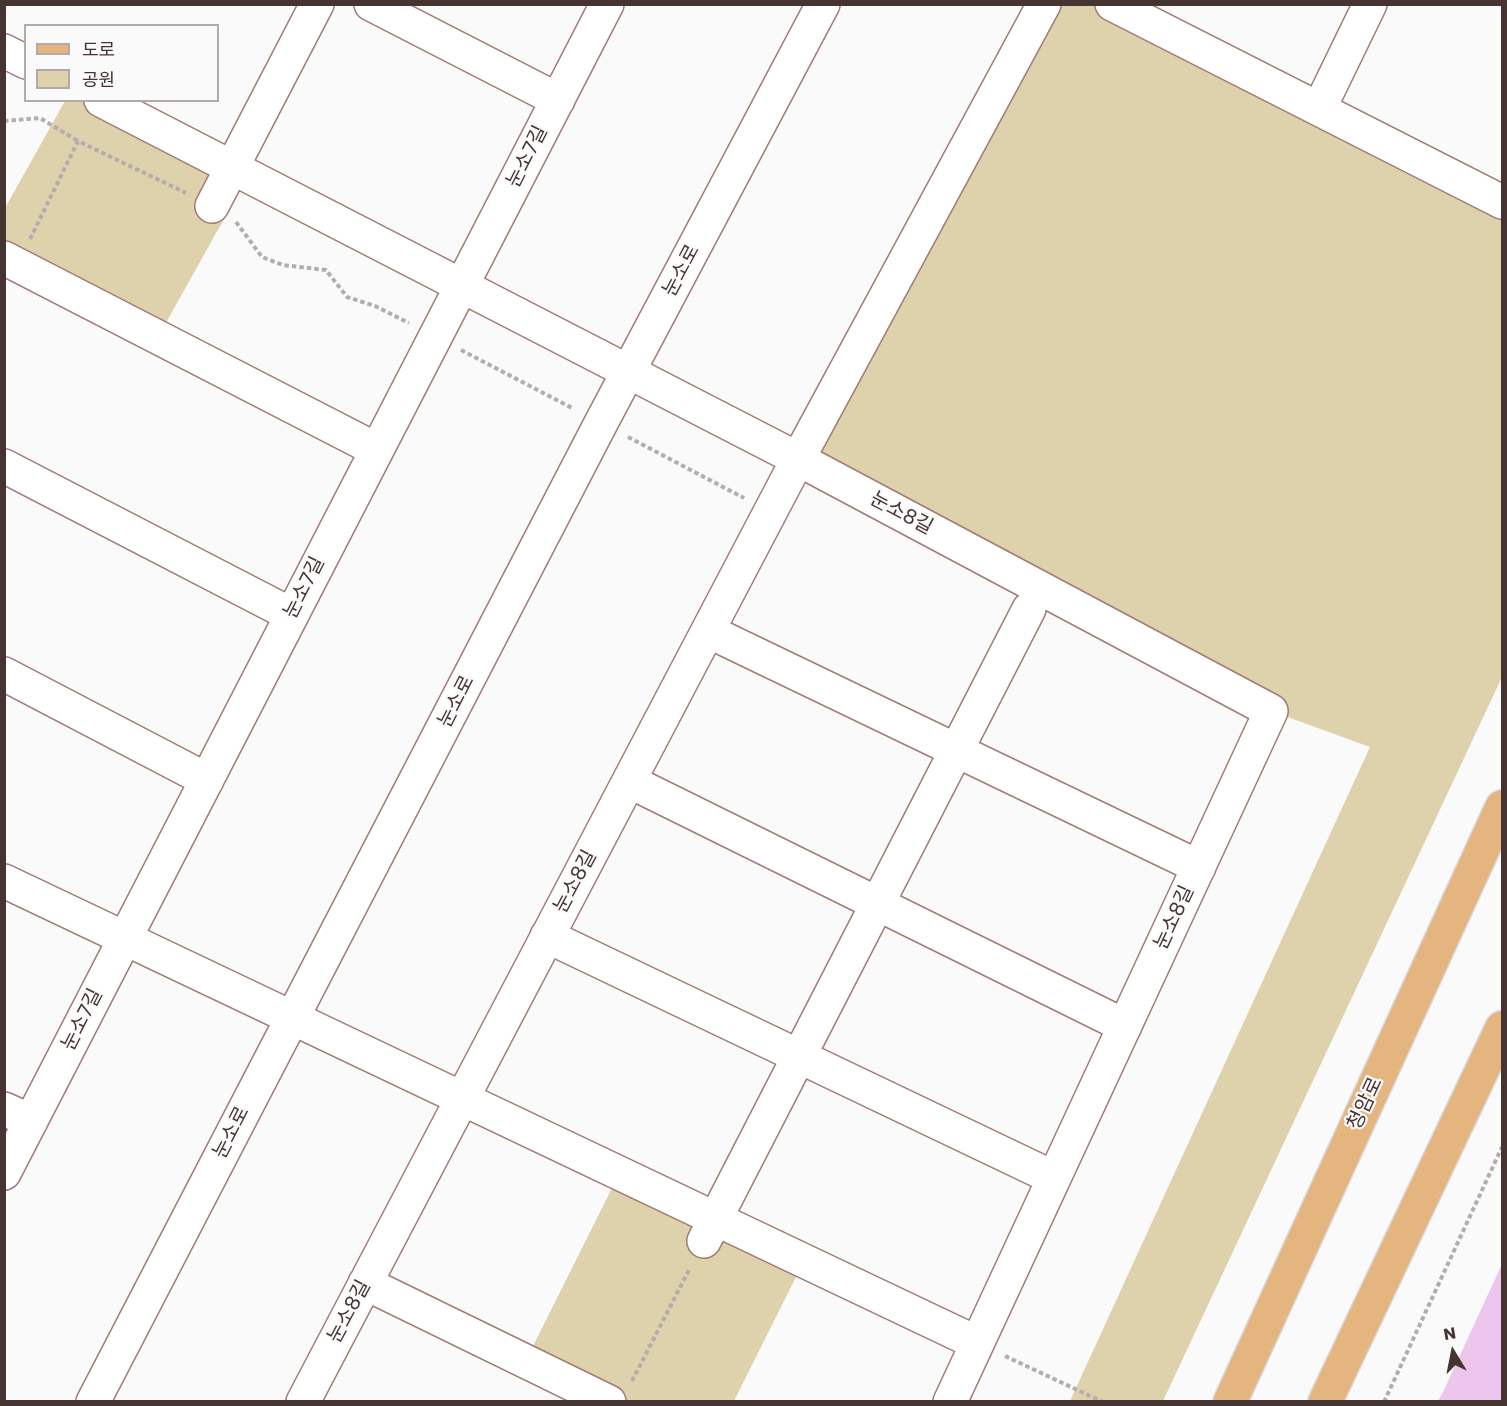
<!DOCTYPE html>
<meta charset="utf-8">
<style>
body{margin:0}
#map{position:relative;width:1507px;height:1406px;overflow:hidden;background:#fafafa;font-family:Poppins,"Noto Sans KR",sans-serif}
canvas{display:block}
.frame{position:absolute;inset:0;border:6px solid #453431;pointer-events:none}
.legend{position:absolute;left:24px;top:24px;width:195px;height:78px;box-sizing:border-box;background:#fafafa;border:2px solid #b2abaa;margin:0;padding:8px 10px;list-style:none;font-size:18px;color:#453431}
.legend li{display:flex;align-items:center;gap:12px;height:30px}
.legend b{width:30px;border:2px solid #b2abaa}
.north{position:absolute;left:1423px;top:1322px;width:60px;height:60px;-webkit-text-stroke:4px #fafafa;paint-order:stroke;rotate:350deg;font-size:16px;font-weight:700;line-height:24px;text-align:center;color:#453431}
.north::after{content:'';display:block;margin:auto;width:21px;height:27px;background:#453431;clip-path:polygon(50% 0,100% 100%,50% 72%,0 100%)}
</style>
<div id="map">
<canvas width="1507" height="1406"></canvas>
<div class="frame"></div>
<ul class="legend">
<li><b style="height:8px;background:#e5b580"></b>도로</li>
<li><b style="height:16px;background:#ddd2ac"></b>공원</li>
</ul>
<div class="north">N</div>
</div>
<script>
const context = document.querySelector('canvas').getContext('2d');
context.lineJoin = 'round';
function paint(path, color) { context.fillStyle = color; context.fill(path, 'evenodd'); }
const toPath = rows => new Path2D(rows.map(r => 'M' + r).join(''));
function strokePath(path, color, width, dash) { context.strokeStyle = color; context.lineWidth = width; context.lineCap = dash ? 'butt' : 'round'; context.setLineDash(dash || []); context.stroke(path); }
function label(font, color, halo, rows, align = 'center') {
  context.font = font + ' Poppins,"Noto Sans KR",sans-serif'; context.lineWidth = 4.5; context.setLineDash([]); context.textBaseline = 'middle'; context.strokeStyle = halo; context.fillStyle = color; for (const [text, x, y, turn = 0] of rows) {
    context.save(); context.translate(x, y); context.rotate((+turn || 0) * Math.PI / 180); context.textAlign = isNaN(turn) ? turn : align; if (halo) context.strokeText(text, 0, 0); context.fillText(text, 0, 0); context.restore();
  }
}
paint(toPath([
 [1044,5,1112,5,1502,202,1502,677,1163,1401,1070,1401,1370,747,1271,711,798,459],
 [65,101,101,101,248,176,158,337,5,258,5,208],
 [619,1174,804,1261,734,1401,610,1401,526,1360]
]), '#ddd2ac');
paint(toPath([
 [1502,1264,1502,1401,1438,1401,1443,1392]
]), '#ecc6ec');
const minor = toPath([
 [371,4,558,100],
 [1112,4,1502,202],
 [4,51,26,62],
 [101,100,798,459,1044,4],
 [1319,109,1370,4],
 [212,206,317,4],
 [4,258,377,450],
 [4,466,292,615],
 [708,631,1199,867],
 [4,674,207,780],
 [629,781,1125,1026],
 [4,881,977,1343],
 [547,936,1054,1178],
 [4,1109,31,1121],
 [4,1173,607,4],
 [704,1241,1029,609],
 [365,1283,609,1402],
 [93,1402,601,423,823,4],
 [303,1402,798,459,1271,711,950,1402]
]);
const major = toPath([
 [1230,1402,1502,807],
 [1325,1402,1502,1028]
]);
strokePath(minor, '#a27b74', 36);
strokePath(major, '#dad6d6', 36);
strokePath(toPath([
 [4,121,40,118,78,141],
 [236,222,262,257,283,265,326,270,347,297,375,306,409,323],
 [30,239,78,141,186,193],
 [461,350,574,409],
 [628,437,744,498],
 [1005,1356,1103,1402],
 [632,1381,690,1268],
 [1384,1402,1502,1147]
]), '#b4adac', 4, [4.5, 3]);
strokePath(minor, '#fff', 33);
strokePath(major, '#e5b580', 33);
label('20px', '#453431', '#fafafa', [
 ["눈소7길",528,157,-63],
 ["눈소로",682,271,-62],
 ["눈소8길",901,514,28],
 ["눈소7길",305,588,-63],
 ["눈소로",457,702,-63],
 ["눈소8길",576,882,-62],
 ["눈소8길",1175,918,-65],
 ["눈소7길",83,1020,-63],
 ["청암로",1366,1104,-65],
 ["눈소로",232,1133,-63],
 ["눈소8길",350,1312,-62]
]);
</script>
